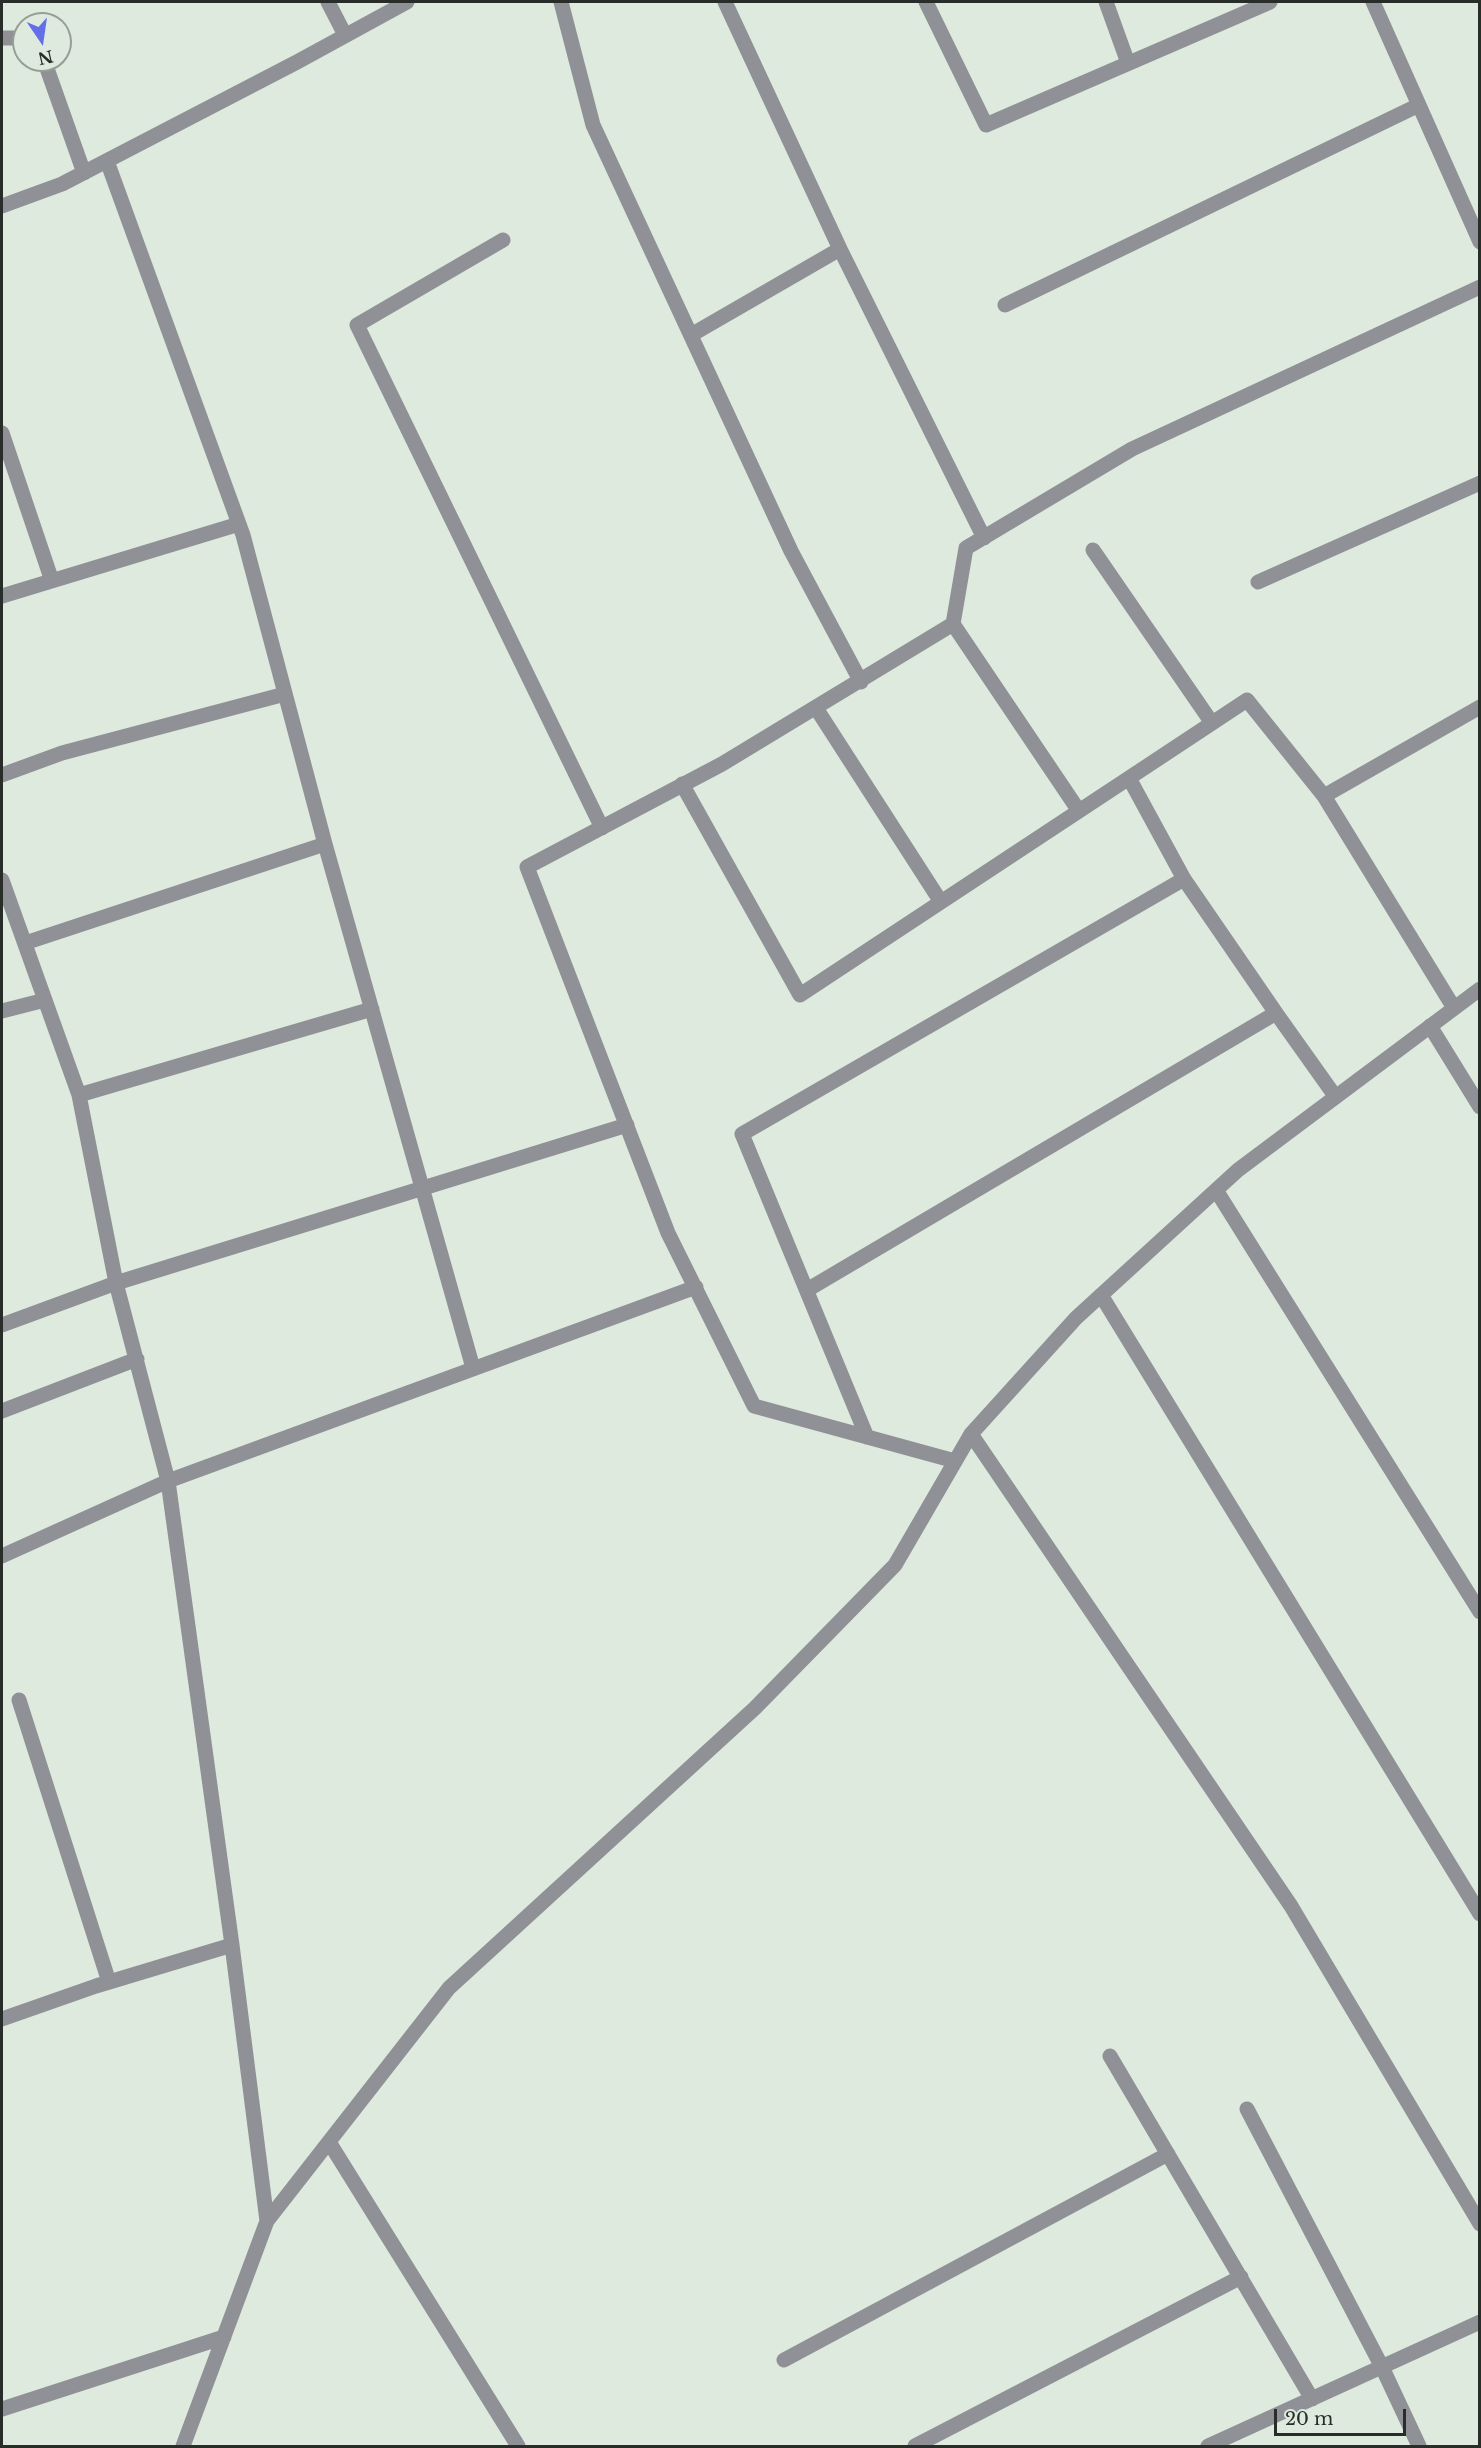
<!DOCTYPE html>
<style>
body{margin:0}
#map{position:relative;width:1481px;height:2448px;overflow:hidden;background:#dfeade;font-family:"Libre Baskerville",serif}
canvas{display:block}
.frame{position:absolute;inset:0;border:3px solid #292d29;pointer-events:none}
.north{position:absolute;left:12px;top:12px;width:60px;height:60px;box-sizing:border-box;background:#dfeade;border:2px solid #969e96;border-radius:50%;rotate:167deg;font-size:16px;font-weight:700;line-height:24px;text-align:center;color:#292d29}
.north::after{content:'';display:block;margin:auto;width:21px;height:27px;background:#6170e8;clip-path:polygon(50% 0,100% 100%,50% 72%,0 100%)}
.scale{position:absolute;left:1274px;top:2409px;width:132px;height:27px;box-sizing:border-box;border:3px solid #292d29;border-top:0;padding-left:8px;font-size:18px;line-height:21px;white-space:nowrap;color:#292d29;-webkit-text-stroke:4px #dfeade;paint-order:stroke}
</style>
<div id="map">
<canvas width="1481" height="2448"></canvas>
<div class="frame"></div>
<div class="north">N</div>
<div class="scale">20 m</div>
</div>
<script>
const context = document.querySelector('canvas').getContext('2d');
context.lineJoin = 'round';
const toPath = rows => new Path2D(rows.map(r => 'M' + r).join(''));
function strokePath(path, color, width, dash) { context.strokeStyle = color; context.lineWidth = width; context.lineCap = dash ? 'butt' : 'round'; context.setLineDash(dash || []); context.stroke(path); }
strokePath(toPath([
 [328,2,345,35],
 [561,2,593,125,791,551,861,682],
 [725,2,840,249],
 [926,2,986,125,1270,2],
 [1106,2,1128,63],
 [1373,2,1480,242],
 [2,38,24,38],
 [44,60,84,173],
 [107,161,243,535,325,844,473,1368],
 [2,206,62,184,297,62,407,2],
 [503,240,357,325,602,828],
 [1005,305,1419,105],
 [691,335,840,249,984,538],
 [2,433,52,581],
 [1093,550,1212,723],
 [1258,582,1480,483],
 [2,596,239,524],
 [953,624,1079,811],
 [816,708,941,902],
 [2,775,62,753,285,694],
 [682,784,800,995,1129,778],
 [1324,796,1454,1008],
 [2,880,79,1095,116,1283,168,1481,696,1287],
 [25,943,325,844],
 [2,1011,45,1000],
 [1276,1013,1335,1096],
 [1430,1026,1480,1107],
 [79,1095,372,1009],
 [1216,1190,1480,1612],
 [807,1290,1276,1013,1184,879,1129,778,1247,700,1324,796,1480,707],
 [1101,1295,1480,1914],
 [2,1325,116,1283,627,1125],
 [2,1411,137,1359],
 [971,1434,1291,1906,1480,2224],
 [867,1437,742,1134,1184,879],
 [955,1461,754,1406,668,1233,527,867,722,764,953,624,966,548,1132,449,1480,287],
 [2,1556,168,1481,232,1945,267,2221],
 [19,1700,109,1982],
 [2,2019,96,1986,232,1945],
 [1110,2056,1312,2399],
 [1247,2109,1382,2367,1419,2446],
 [329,2142,518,2446],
 [784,2360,1168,2154],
 [2,2409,224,2337],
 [183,2446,267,2221,449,1988,755,1708,895,1565,971,1434,1076,1318,1238,1170,1480,989],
 [915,2446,1241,2277],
 [1208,2446,1480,2322]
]), '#8f9197', 15);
</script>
